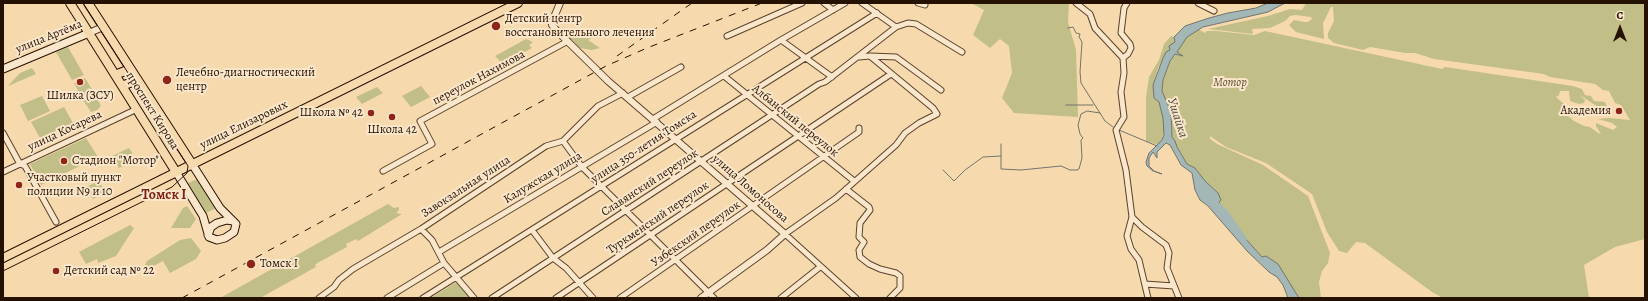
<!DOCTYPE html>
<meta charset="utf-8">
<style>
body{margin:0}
#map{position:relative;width:1648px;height:301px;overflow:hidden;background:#f7d9ae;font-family:Alegreya,serif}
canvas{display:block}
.frame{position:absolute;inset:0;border:4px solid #251100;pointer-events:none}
.north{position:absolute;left:1600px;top:8px;width:40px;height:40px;-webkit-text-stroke:3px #fae6ca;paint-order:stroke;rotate:0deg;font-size:11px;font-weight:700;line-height:16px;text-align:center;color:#251100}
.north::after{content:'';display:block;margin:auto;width:14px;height:18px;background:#251100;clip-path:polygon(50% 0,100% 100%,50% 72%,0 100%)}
</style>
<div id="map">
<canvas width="1648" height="301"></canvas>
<div class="frame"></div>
<div class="north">С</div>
</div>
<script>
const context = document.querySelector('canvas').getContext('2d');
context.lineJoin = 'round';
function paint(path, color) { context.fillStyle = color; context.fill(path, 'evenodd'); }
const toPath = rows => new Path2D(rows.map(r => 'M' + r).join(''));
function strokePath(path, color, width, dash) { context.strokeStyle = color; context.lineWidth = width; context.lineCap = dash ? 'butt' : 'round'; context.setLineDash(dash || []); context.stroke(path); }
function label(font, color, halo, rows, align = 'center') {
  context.font = font + ' Alegreya,serif'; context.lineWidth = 4; context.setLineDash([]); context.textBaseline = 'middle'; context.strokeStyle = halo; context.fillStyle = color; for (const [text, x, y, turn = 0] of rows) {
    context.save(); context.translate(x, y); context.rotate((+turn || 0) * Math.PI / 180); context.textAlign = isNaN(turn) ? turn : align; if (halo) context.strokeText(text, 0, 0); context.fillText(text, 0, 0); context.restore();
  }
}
paint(toPath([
 [971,3,1069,3,1068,22,1076,50,1078,117,1014,113,1002,98,1012,73,1009,46,1000,39,990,48,973,35,984,10],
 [1306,3,1645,3,1645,239,1615,247,1584,265,1589,298,1443,298,1432,292,1365,243,1356,242,1347,253,1339,251,1327,232,1312,194,1266,163,1226,147,1210,136,1210,139,1217,144,1263,165,1308,196,1330,253,1328,263,1322,271,1319,282,1321,298,1298,298,1277,264,1266,256,1262,257,1244,237,1236,232,1220,211,1218,193,1205,181,1195,168,1187,164,1172,137,1171,112,1162,91,1163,80,1170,61,1175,54,1183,55,1176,52,1179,46,1186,37,1198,29,1205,33,1207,31,1216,31,1254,35,1265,31,1442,69,1445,67,1573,86,1582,89,1585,95,1591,96,1594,101,1605,102,1608,109,1601,109,1580,95,1585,100,1584,103,1579,104,1570,101,1569,91,1560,91,1559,95,1556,97,1565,105,1565,110,1561,110,1574,121,1584,126,1590,127,1598,133,1601,134,1596,126,1596,123,1613,130,1617,127,1612,123,1598,119,1609,118,1630,120,1621,105,1615,103,1609,91,1603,90,1595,84,1550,77,1544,74,1434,59,1415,53,1405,53,1370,47,1363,50,1334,43,1328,38,1328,33,1334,21,1333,7,1331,7,1323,23,1324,39,1296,32,1289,25,1294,20,1304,22,1308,22,1312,19,1311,17,1296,15,1290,16,1285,21,1270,28,1252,29,1253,34,1208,29,1268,16,1290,9,1302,10],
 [575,29,591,38,588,40,600,48,592,50,580,48,566,34],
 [1171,36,1174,37,1175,42,1170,50,1166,52,1158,68,1153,85,1154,98,1159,102,1161,107,1165,127,1162,140,1158,145,1146,141,1146,97,1149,77,1159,60,1164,44],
 [526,39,533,42,529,45,532,48,503,64,495,56],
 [68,47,84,75,72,80,56,52],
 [32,68,36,74,8,86,20,73],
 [85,78,93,91,81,96,74,83],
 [421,86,430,97,411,107,402,96],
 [377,87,383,93,362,104,356,97],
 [95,94,101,106,97,110,91,112,83,100],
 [42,96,50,111,28,121,20,105],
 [64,107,73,123,40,138,31,122],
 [86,138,98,157,41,185,30,164],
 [129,148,136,159,119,168,112,156],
 [197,179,216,208,206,213,188,183],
 [99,181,105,192,93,199,86,187],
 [388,204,394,208,399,207,399,210,396,213,402,214,358,241,356,239,346,244,347,247,319,262,315,265,316,267,260,298,220,298],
 [187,206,196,219,190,228,171,228,183,208],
 [130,225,134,228,116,256,98,263,97,259,86,264,79,252],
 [191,238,201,251,196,259,170,273,163,261,144,271,143,269,147,261,180,240],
 [458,281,471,298,431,298]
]), '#c1be87');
const water = toPath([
 [1268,3,1285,3,1268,12,1203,27,1187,37,1177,52,1183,56,1175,54,1170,61,1163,80,1162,91,1171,112,1172,137,1175,141,1177,147,1187,164,1195,168,1205,181,1218,193,1221,200,1219,202,1220,211,1236,232,1244,237,1262,257,1266,256,1278,264,1299,298,1288,298,1283,285,1277,277,1269,272,1247,251,1208,206,1200,200,1195,190,1192,173,1181,165,1170,145,1166,143,1157,152,1157,158,1153,152,1149,158,1149,166,1154,171,1162,174,1153,171,1147,166,1146,162,1149,153,1162,140,1164,135,1163,118,1159,102,1154,98,1153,85,1163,58,1166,52,1170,50,1169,46,1175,42,1174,37,1185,26,1209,18,1228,13,1256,8,1268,3]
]);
paint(water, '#a3b7b6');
strokePath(water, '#71756d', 1);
strokePath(toPath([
 [1068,28,1073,27,1076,33,1080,34,1079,37,1082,42,1080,72,1081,83,1105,121,1113,127],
 [1066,105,1093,105],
 [1119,130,1157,146],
 [1001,144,1001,169,1021,170,1061,166,1070,170,1077,170,1079,169,1082,158,1081,140,1083,138,1080,134,1078,125,1081,114,1087,111,1100,113],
 [943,170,954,181,965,170,983,157,1001,156]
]), '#71756d', 1);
strokePath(toPath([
 [1213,202,1225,213,1243,239]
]), '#a3b7b6', 7);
const minor = toPath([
 [824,3,833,10],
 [862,3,896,27],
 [918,3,925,5],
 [1076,3,1090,14,1095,28,1123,58],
 [1198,3,1214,11],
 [727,36,802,3],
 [781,40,832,77],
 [870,56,896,57,941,90],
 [1123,58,1124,73,1121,92,1124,117,1116,130,1126,170,1132,217,1127,236,1131,249,1139,260,1148,298],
 [1123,58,1128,54,1131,48,1130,44,1121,33,1124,8,1127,3],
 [724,76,854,181],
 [628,97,681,67],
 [653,119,781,40,845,3],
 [3,133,20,164,25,166,56,222],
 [563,141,582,167,714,298],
 [383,171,432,144,420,121,568,41],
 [3,172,137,109],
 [846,189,869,207,870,210,860,223,859,237,864,242,859,250,860,257,869,264,880,269,896,273,900,276,900,288,890,298],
 [1132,217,1142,227,1166,245,1169,253,1167,268,1179,298],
 [421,229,432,240,444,263,474,298],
 [532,230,553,258,566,268,593,298],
 [439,252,657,122],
 [1145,284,1174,286],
 [319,298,334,287,339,280,353,269,421,229,546,146,563,141,598,106,623,93],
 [387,298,444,263],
 [423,298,877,13],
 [492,298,819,84,825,82,896,27,908,23,916,24,962,52],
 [556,298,891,74],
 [620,298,859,132,859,128],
 [781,298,820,267],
 [856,298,785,234,836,198,896,145,905,133,919,123,937,114,933,108,870,56,859,57]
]);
const tertiary = toPath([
 [560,3,552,22,552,25,557,31,608,81,785,234,767,250,701,298],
 [89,33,103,27]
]);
const secondary = toPath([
 [3,69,89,33],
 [176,172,203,216,209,237,217,240,225,238,234,232,236,224,220,208,192,164],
 [208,235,211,227,217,223,227,220,233,221]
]);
const primary = toPath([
 [70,3,176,172],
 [88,3,192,164],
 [115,75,130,69],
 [122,86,137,80],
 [3,258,518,3]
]);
strokePath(minor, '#5a432c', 7);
strokePath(tertiary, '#5a432c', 8);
strokePath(secondary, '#251100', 9);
strokePath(primary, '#251100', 10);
strokePath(minor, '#fae6ca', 5);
strokePath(tertiary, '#fae6ca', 6);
strokePath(secondary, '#fae6ca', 7);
strokePath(primary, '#f7d9ae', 8);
strokePath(toPath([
 [3,271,172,187,187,173,188,166,83,3]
]), '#251100', 1);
strokePath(toPath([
 [617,56,692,3],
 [182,298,606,66,647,48,762,3]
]), '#251100', 1, [7, 7]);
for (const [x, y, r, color] of [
 [496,26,5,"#8f2418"],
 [167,80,5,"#8f2418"],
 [80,82,4,"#8f2418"],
 [1619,111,4,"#8f2418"],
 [371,113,4,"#8f2418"],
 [392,117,4,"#8f2418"],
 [64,161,4,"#8f2418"],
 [19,185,4,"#8f2418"],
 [251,264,5,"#8f2418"],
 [56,271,4,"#8f2418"]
]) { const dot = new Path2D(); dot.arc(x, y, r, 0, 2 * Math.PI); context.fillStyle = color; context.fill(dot); strokePath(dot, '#fae6ca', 1.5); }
label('12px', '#251100', '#fae6ca', [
 ["Детский центр",505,19],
 ["восстановительного лечения",505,33],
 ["Лечебно-диагностический",176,73],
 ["центр",176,87],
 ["Шилка (ЗСУ)",80,96,"center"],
 ["Академия",1611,111,"right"],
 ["Школа № 42",363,113,"right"],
 ["Школа 42",392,130,"center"],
 ["Стадион \"Мотор\"",72,161],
 ["Участковый пункт",27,178],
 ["полиции N9 и 10",27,192],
 ["Томск I",260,264],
 ["Детский сад № 22",64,271]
], 'left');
label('12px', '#251100', '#fae6ca', [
 ["улица Артёма",49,37,-22],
 ["переулок Нахимова",479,78,-28],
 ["проспект Кирова",152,111,58],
 ["Албанский переулок",795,121,39],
 ["улица Елизаровых",244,125,-26],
 ["улица Косарева",65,131,-25],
 ["улица 350-летия Томска",644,147,-33],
 ["Калужская улица",543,178,-31],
 ["Славянский переулок",650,183,-33],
 ["Завокзальная улица",466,187,-33],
 ["улица Ломоносова",750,189,41],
 ["Туркменский переулок",658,218,-34],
 ["Узбекский переулок",696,234,-35]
]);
label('italic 12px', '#5c4e2f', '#fae6ca', [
 ["Мотор",1230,83]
]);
label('italic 13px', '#514b40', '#fae6ca', [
 ["Ушайка",1177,118,72]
]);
label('bold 14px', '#7a1f14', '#fae6ca', [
 ["Томск I",164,196]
]);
</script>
